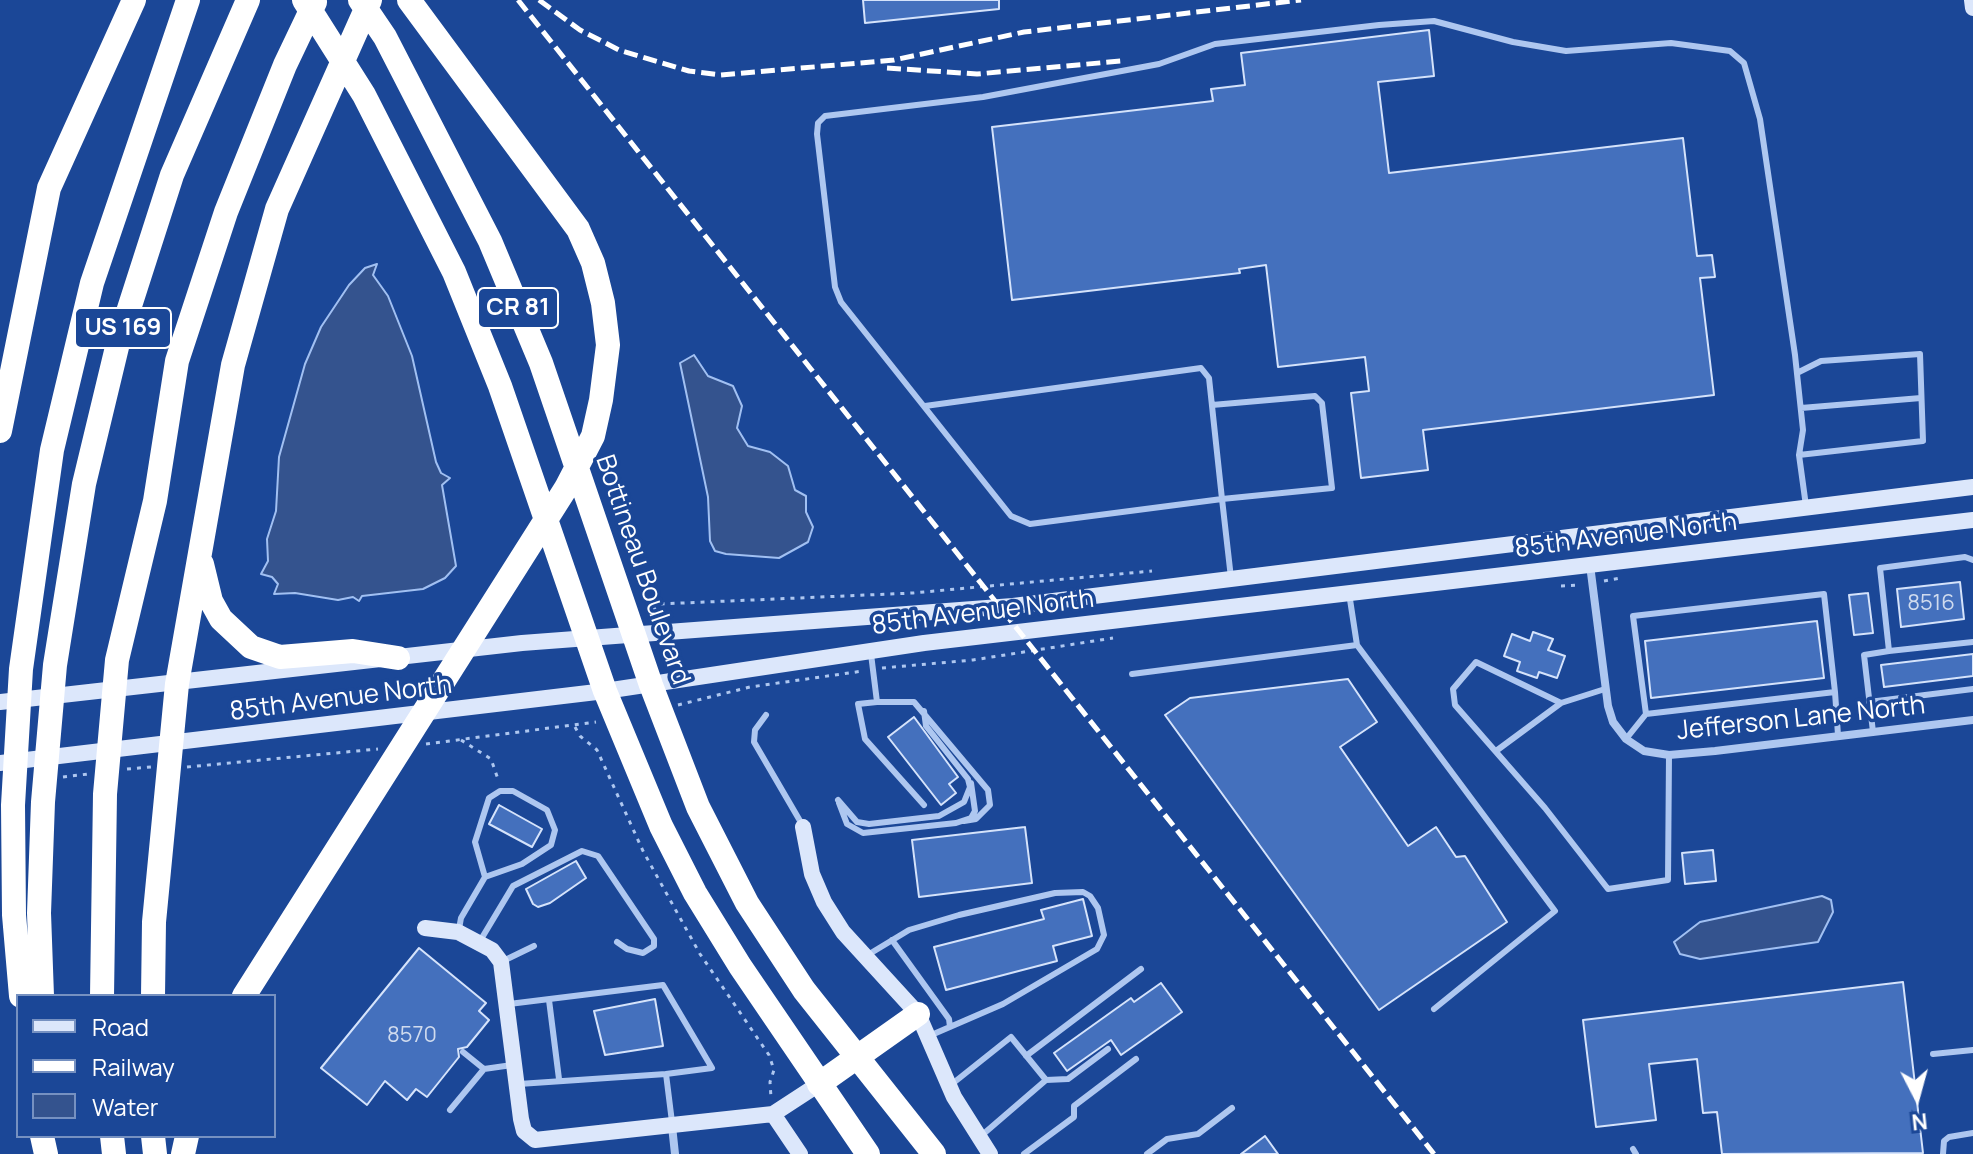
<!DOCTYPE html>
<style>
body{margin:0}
#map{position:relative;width:1973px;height:1154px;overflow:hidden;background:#1b4797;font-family:Manrope,sans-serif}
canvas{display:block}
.legend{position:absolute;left:16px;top:994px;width:260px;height:144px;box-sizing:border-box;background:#1b4797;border:2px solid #7691c1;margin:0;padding:10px 14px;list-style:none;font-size:24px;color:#fff}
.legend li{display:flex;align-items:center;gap:16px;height:40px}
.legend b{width:40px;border:2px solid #7691c1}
.north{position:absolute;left:1877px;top:1058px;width:80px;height:80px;-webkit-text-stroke:6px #1b4797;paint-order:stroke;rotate:174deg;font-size:22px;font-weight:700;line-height:32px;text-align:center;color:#fff}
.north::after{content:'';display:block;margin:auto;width:28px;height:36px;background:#fff;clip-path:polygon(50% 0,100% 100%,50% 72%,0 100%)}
</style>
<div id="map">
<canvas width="1973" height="1154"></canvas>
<ul class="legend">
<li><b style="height:10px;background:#dce7fb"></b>Road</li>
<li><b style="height:10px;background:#fff"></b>Railway</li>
<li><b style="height:22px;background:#34538e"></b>Water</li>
</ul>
<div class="north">N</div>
</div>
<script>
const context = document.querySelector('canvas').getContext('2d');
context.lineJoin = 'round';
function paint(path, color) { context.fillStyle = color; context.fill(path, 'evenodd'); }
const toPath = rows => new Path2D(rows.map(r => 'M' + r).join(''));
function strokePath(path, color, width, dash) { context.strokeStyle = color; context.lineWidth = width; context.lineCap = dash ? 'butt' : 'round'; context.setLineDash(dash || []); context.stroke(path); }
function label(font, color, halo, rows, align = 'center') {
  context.font = font + ' Manrope,sans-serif'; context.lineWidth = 7; context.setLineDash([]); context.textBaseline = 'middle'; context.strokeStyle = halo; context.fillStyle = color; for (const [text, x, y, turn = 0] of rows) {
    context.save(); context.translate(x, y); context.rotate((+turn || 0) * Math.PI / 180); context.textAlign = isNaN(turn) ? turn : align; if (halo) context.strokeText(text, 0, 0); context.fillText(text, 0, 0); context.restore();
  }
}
const water = toPath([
 [377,264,373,275,388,296,412,356,436,462,441,473,450,478,442,485,456,566,445,578,423,589,362,596,359,601,353,597,338,600,295,593,274,594,278,584,272,577,261,574,268,561,267,539,276,511,279,457,305,364,321,327,349,285,365,268,377,264],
 [694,355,708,376,733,386,742,406,737,428,748,446,770,452,788,466,795,490,806,496,806,512,813,527,808,542,779,558,726,554,715,551,710,541,708,497,680,363,694,355],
 [1822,896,1831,900,1833,912,1818,942,1700,959,1680,954,1674,942,1700,922,1822,896]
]);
paint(water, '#34538e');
strokePath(water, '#a1c0f2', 2);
const building = toPath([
 [863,0,999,0,999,9,865,23,863,0],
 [1429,30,1434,76,1378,82,1389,173,1683,138,1697,256,1712,255,1715,277,1700,278,1714,395,1423,430,1428,470,1361,478,1351,393,1369,391,1365,357,1278,367,1266,265,1239,269,1240,273,1012,300,992,127,1213,101,1211,89,1245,85,1241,53,1429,30],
 [1960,582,1964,619,1901,627,1897,589,1960,582],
 [1868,593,1873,633,1854,635,1849,595,1868,593],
 [1817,621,1824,678,1651,698,1645,641,1817,621],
 [1533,632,1553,639,1548,650,1565,656,1557,678,1539,672,1537,678,1517,671,1520,662,1504,656,1512,634,1530,641,1533,632],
 [1973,654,1973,676,1884,687,1881,665,1973,654],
 [1348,679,1377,722,1340,747,1408,846,1436,827,1456,857,1465,856,1507,922,1379,1010,1165,715,1190,698,1348,679],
 [914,717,958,777,949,784,956,793,941,805,888,737,914,717],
 [499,805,542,829,532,847,489,824,499,805],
 [1025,827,1032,883,919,897,912,840,1025,827],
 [1713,850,1716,881,1685,884,1682,853,1713,850],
 [576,861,586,878,550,903,538,907,533,904,526,889,576,861],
 [1083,899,1092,936,1053,946,1057,961,946,990,934,947,1044,919,1041,910,1083,899],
 [419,948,486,1003,479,1011,489,1020,467,1047,458,1049,459,1057,427,1097,416,1089,407,1100,385,1081,367,1105,321,1068,419,948],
 [1903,982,1923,1153,1722,1154,1717,1112,1703,1113,1697,1059,1649,1064,1656,1120,1596,1127,1583,1020,1903,982],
 [1161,983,1182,1012,1121,1055,1111,1040,1067,1071,1054,1053,1131,998,1134,1002,1161,983],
 [655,999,663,1046,605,1055,594,1011,655,999],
 [1265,1136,1278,1154,1241,1154,1265,1136]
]);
paint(building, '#4470bd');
strokePath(building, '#d5e3fb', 2);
strokePath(toPath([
 [1604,581,1620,578],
 [1561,586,1581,585],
 [657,618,652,610,660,604,913,593,1152,571],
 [672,646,682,664],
 [882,668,973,660,1113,638],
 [678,705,750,687,863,671],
 [575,727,580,736,597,750,643,851,700,954,769,1055,774,1070,770,1082,771,1098],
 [461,740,491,759,499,782],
 [426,744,596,722],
 [187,767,378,749],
 [127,769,151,767],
 [63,777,88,774]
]), '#aec7f0', 3, [4, 6]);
strokePath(toPath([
 [1797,373,1821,361,1920,354,1923,441,1799,455],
 [925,406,1201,368,1209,378,1222,499,1332,488,1322,403,1315,396,1212,405],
 [1801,408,1921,398],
 [1231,578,1222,499,1030,524,1011,516,841,302,835,287,817,134,818,123,825,116,983,97,1159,64,1215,44,1379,25,1434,21,1513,42,1566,51,1671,43,1730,51,1744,63,1760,119,1795,355,1803,430,1799,455,1806,506],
 [1349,593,1357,645,1555,911,1434,1009],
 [1889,651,1973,642],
 [871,654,877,702,858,704,865,739,924,805],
 [1132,674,1357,645],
 [1605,689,1561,703,1476,662,1453,689,1455,705,1545,808,1608,889,1668,880,1669,755],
 [1835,692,1646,714,1633,616,1824,594,1835,692,1838,735],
 [877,702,914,702,988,790,990,805,976,819,964,821],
 [1869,702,1973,689],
 [766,715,755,730,754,742,803,826],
 [1873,732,1864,655,1889,651,1880,568,1965,557,1973,560],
 [1626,739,1646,714],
 [1496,751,1561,703],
 [838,800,857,822,869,824,939,816,964,802,970,787,968,779,926,726,924,711],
 [839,803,847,824,863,833,956,823,971,818,975,811,971,783],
 [459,929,461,918,485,877,522,864,551,845,555,830,547,810,513,791,500,791,489,798,475,842,485,877],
 [892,940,949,1019,950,1027],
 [480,941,513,886,582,851,598,856,654,939,654,946,643,953,627,949,617,942],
 [866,956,909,930,959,915,1055,893,1083,892,1090,896,1098,908,1104,935,1097,949,1003,1004,929,1036],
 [501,962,534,946],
 [549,1000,559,1079],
 [509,1004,663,985,712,1068,666,1074],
 [463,1052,484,1069],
 [1933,1054,1973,1050],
 [1026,1056,1141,969],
 [1046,1080,1068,1079,1108,1049],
 [519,1084,666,1074,672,1122],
 [952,1084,1011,1037,1046,1080,981,1136],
 [450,1110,484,1069,512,1065],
 [1633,1149,1636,1154],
 [1024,1154,1074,1117,1074,1106,1136,1059],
 [1147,1154,1167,1139,1198,1134,1232,1108],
 [1943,1154,1944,1141,1949,1137,1973,1133]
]), '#aec7f0', 6);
strokePath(toPath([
 [1590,565,1608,706,1613,722,1626,739,1644,751,1669,755,1715,751,1973,720],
 [672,1126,675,1154]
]), '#aec7f0', 8);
strokePath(toPath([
 [1972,0,1973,8],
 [0,702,522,643,1013,606,1973,487],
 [0,763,605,691,924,643,1973,520],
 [803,827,812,874,824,902,843,932,918,1014,954,1097,990,1154],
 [425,928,458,932,492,950,501,962,521,1119,524,1131,535,1140,773,1114,819,1084],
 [773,1114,800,1154]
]), '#dce7fb', 16);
strokePath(toPath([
 [304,0,364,95,454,272,500,386,605,691,661,826,695,893,740,966,868,1154],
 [360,0,385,37,490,241,541,363,651,685,698,807,747,903,804,990,934,1154],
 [0,431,49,188,134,0],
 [202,564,211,601,221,619,251,647,280,657,353,651,398,658],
 [21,996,14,915,13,805,21,669,52,450,92,283,188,0],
 [42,996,39,913,43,802,55,665,84,484,118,343,172,175,248,0],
 [102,996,105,794,117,660,155,501,177,361,226,212,285,65,315,2],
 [153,996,154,922,177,684,233,365,277,209,370,0],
 [244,996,566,488,593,436,601,400,608,345,603,303,593,263,578,229,409,0],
 [819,1084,918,1014],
 [42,1136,46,1154],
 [112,1136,114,1154],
 [153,1136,155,1154],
 [183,1154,187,1136]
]), '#fff', 24);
strokePath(toPath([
 [518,0,1434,1154],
 [539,0,580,30,619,50,689,71,721,75,894,60,1024,32,1301,0],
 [887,68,977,74,1121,61]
]), '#fff', 5, [14, 6]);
label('22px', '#d0dbee', null, [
 ["8516",1931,604],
 ["8570",412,1036]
]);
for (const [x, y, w] of [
 [518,308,80],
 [123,328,96]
]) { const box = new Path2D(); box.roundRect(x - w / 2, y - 20, w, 40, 6); context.fillStyle = '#1b4797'; context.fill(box); strokePath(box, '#fff', 2); }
label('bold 24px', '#fff', null, [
 ["CR 81",518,308],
 ["US 169",123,328]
]);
label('26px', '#fff', '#1b4797', [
 ["85th Avenue North",1626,536,-7],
 ["Bottineau Boulevard",642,570,71],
 ["85th Avenue North",983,613,-7],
 ["85th Avenue North",341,699,-7],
 ["Jefferson Lane North",1801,719,-6]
]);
</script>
